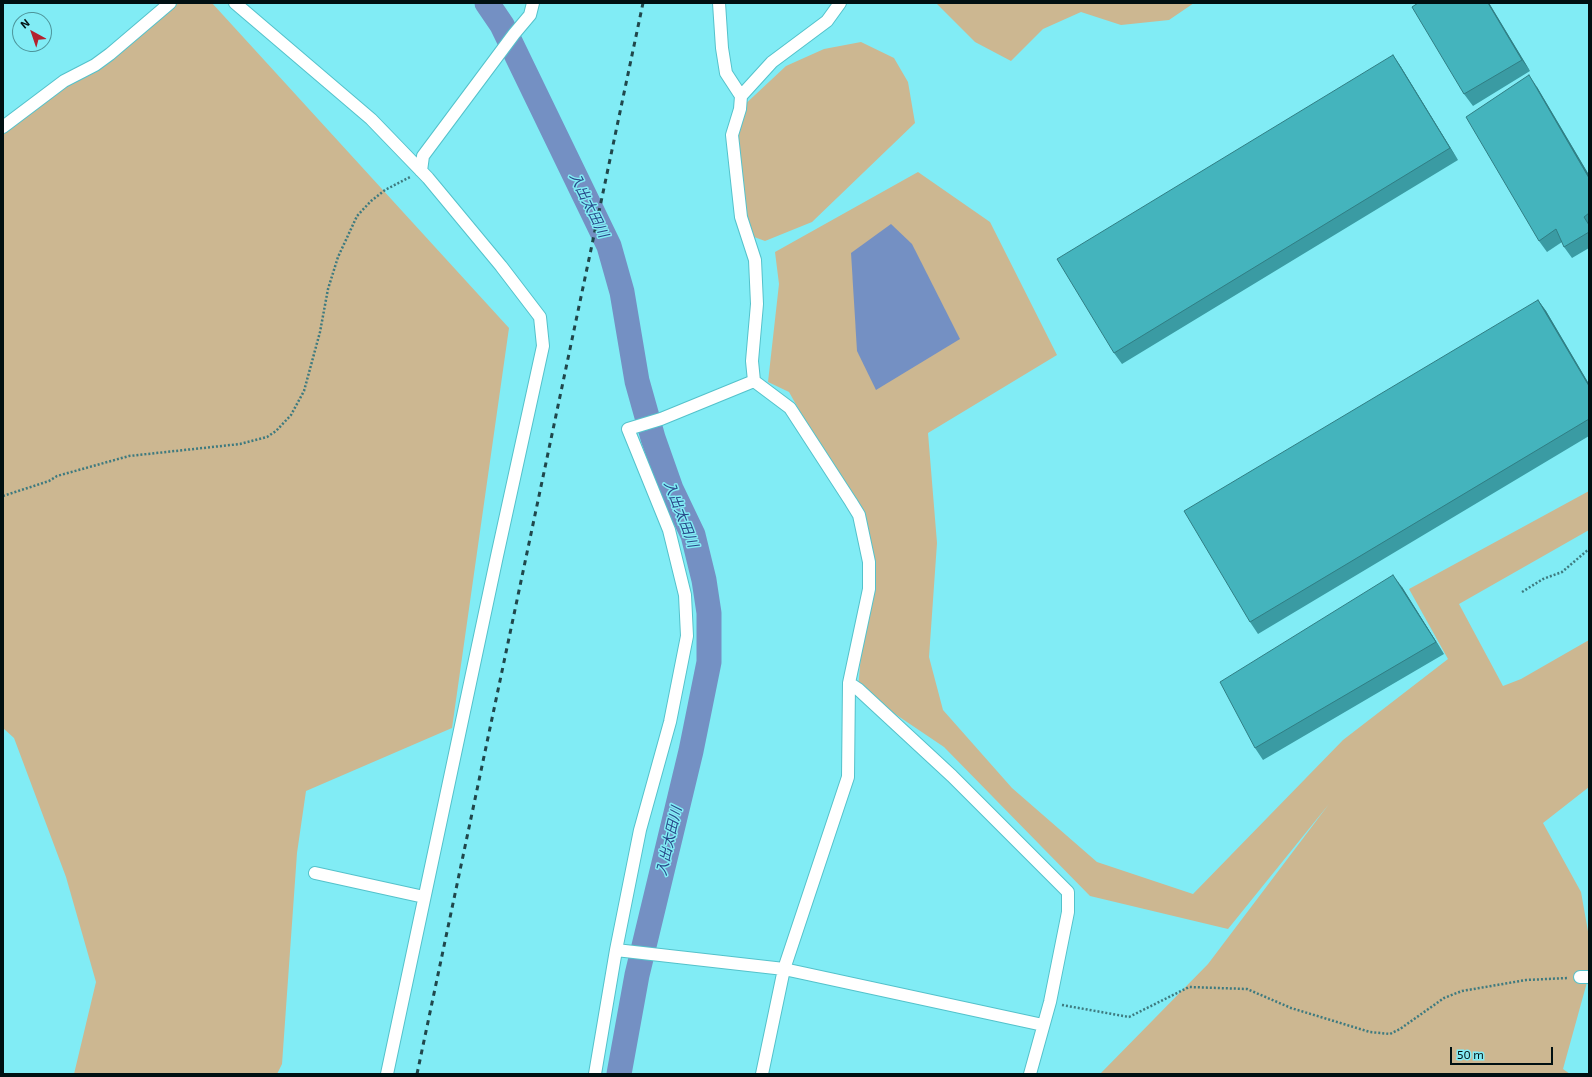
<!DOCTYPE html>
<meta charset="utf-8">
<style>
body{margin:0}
#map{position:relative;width:1592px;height:1077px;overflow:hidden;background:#81ecf5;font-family:"Exo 2",sans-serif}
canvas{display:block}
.frame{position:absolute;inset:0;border:4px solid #001012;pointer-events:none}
.north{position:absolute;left:12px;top:12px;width:40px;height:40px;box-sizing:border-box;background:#81ecf5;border:1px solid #4d949a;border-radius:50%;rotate:320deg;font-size:11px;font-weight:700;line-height:16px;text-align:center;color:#001012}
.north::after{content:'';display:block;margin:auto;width:14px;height:18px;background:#b3212e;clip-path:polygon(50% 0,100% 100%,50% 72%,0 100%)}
.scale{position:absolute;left:1450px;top:1047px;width:103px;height:18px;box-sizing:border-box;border:2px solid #001012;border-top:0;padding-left:5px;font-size:12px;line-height:14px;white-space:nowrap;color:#001012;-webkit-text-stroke:3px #81ecf5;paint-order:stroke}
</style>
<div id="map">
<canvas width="1592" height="1077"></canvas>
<div class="frame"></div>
<div class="north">N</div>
<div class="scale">50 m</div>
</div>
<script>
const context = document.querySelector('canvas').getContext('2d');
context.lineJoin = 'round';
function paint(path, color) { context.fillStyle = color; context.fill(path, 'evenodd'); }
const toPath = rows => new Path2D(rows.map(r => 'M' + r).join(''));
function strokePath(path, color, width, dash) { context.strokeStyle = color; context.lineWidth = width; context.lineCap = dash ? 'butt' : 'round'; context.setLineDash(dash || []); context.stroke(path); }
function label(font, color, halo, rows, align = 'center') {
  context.font = font + ' "Exo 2","Noto Sans JP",sans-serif'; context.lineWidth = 3; context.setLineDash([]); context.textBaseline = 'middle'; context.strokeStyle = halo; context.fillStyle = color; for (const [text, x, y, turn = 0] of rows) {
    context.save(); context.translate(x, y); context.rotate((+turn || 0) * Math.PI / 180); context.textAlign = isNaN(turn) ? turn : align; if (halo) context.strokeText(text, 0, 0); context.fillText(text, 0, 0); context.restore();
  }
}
paint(toPath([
 [179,3,212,3,509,328,452,728,306,791,297,853,282,1064,277,1074,74,1074,96,982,66,877,14,738,3,728,3,135,70,78],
 [936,3,1194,3,1169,20,1121,25,1081,12,1043,29,1011,61,975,42],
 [861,42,894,58,908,82,915,123,812,222,765,241,746,234,731,175,740,109,786,66,824,49],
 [918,172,990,222,1057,355,928,433,937,543,929,657,943,710,1012,788,1097,862,1193,894,1343,740,1448,659,1409,589,1589,491,1589,530,1459,604,1503,686,1521,679,1589,640,1589,787,1543,823,1581,892,1589,937,1589,975,1563,1069,1570,1074,1100,1074,1208,964,1329,804,1228,929,1090,896,944,747,858,689,869,562,851,502,789,392,768,382,779,284,775,252]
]), '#ccb791');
paint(toPath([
 [891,224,912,244,960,339,876,390,857,351,851,253]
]), '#7490c3');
strokePath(toPath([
 [487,3,502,25,609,246,622,292,637,381,653,438,671,489,693,535,704,580,709,613,709,662,691,751,637,975,619,1074]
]), '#7490c3', 25);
const minor = toPath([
 [235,3,371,119,428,178,501,266,540,317,543,346,497,556,387,1074],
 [719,3,722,48,726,73,741,96,740,109,732,135,741,217,755,260,757,304,752,361,754,381,790,408,851,502,859,515,869,562,869,589,849,683,848,777,784,969,762,1074],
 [741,96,772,62,827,21,840,3],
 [3,127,64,81,95,65,110,54,170,3],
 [421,171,423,156,514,34,530,15,533,3],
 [849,683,858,689,952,776,1068,892,1068,912,1050,1002,1030,1074],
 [315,873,424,897],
 [616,950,784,969,1043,1025],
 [1580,977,1589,977],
 [595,1074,616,950,640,830,670,722,687,636,685,595,669,530,628,429,661,419,754,381]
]);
strokePath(minor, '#54c2cb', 14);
strokePath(toPath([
 [3,496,49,481,57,476,129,456,240,444,267,437,276,431,291,415,304,391,320,332,328,289,338,257,357,216,371,201,385,190,410,177],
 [1522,592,1543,579,1562,572,1589,549],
 [1062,1005,1129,1017,1189,987,1247,989,1291,1008,1370,1032,1390,1034,1400,1029,1444,998,1462,991,1526,980,1568,978]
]), '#3e7a7f', 2.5, [2, 2]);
strokePath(minor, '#fff', 12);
strokePath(toPath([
 [417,1074,643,3]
]), '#20474b', 3, [5, 5]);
paint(toPath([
 [1418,3,1489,3,1530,71,1473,106,1464,94],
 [1393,55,1401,67,1458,160,1122,364,1114,353],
 [1537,87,1589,175,1589,248,1572,258,1564,247,1562,242,1547,252,1539,241],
 [1538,300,1546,311,1589,384,1589,436,1258,634,1250,622],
 [1402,587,1444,654,1263,760,1255,748]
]), '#3a9ba3');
paint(toPath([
 [1488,3,1489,3,1530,71,1522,60],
 [1393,55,1401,67,1458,160,1450,148],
 [1529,75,1537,87,1589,175,1589,178],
 [1538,300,1546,311,1589,384,1589,386],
 [1393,575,1402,587,1444,654,1436,642]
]), '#307e84');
const building = toPath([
 [1418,3,1488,3,1522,60,1464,94,1412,7,1418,3],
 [1393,55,1450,148,1114,353,1057,259,1393,55],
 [1529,75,1589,178,1589,213,1584,217,1589,225,1589,232,1564,247,1556,229,1539,241,1466,117,1529,75],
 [1538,300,1589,386,1589,419,1250,622,1184,511,1538,300],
 [1393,575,1436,642,1255,748,1220,682,1393,575]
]);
paint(building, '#44b4bd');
strokePath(building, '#307e84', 1);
label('italic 14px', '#29498a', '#81ecf5', [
 ["入出太田川",589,205,64],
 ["入出太田川",681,514,69],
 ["入出太田川",669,841,-77]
]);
</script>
